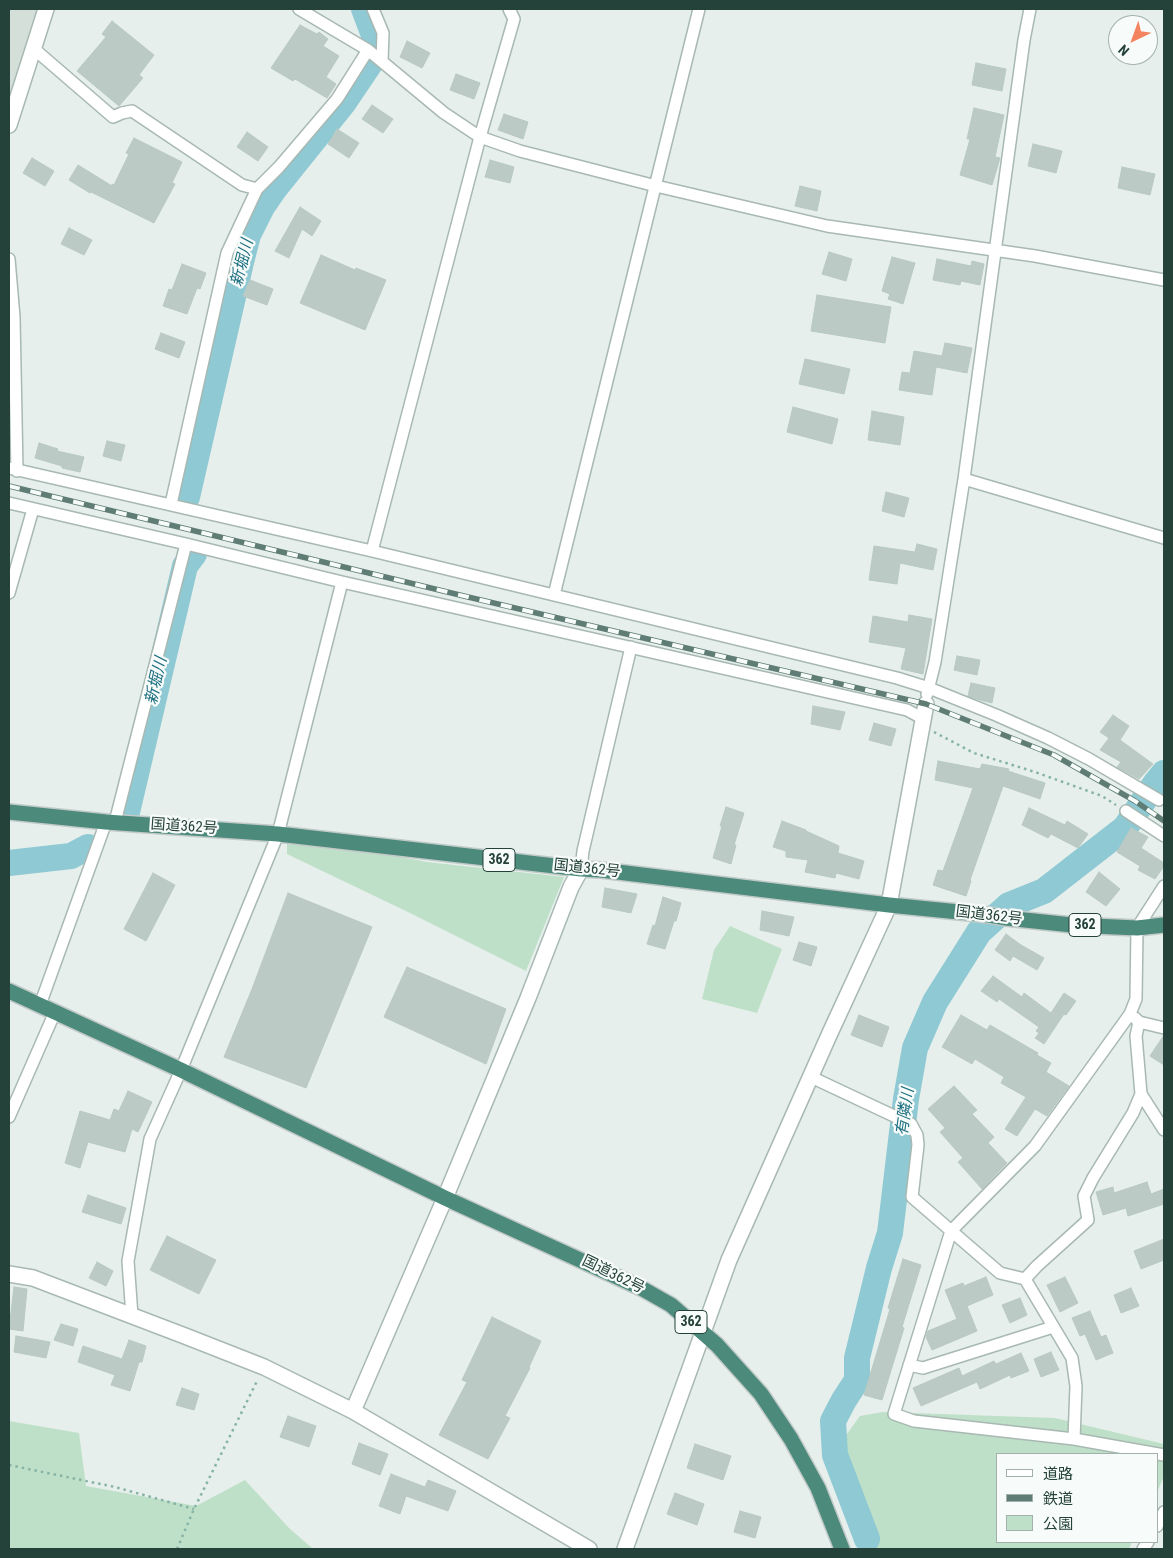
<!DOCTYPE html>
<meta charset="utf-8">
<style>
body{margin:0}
#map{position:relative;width:1173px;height:1558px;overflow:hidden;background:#e6efeb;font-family:"Roboto Condensed","Noto Sans JP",sans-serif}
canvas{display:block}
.frame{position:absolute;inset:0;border:10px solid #24423a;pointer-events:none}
.legend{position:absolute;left:996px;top:1453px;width:162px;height:90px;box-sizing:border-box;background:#f7fbf9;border:1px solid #a3b1ad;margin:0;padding:6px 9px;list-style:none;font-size:15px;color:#24423a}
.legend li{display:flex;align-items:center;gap:10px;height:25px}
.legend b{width:25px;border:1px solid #a3b1ad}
.north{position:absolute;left:1108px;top:15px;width:50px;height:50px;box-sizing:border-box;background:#f7fbf9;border:1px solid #a3b1ad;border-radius:50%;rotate:222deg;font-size:14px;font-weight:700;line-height:20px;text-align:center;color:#24423a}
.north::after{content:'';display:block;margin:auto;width:18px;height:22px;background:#f4845f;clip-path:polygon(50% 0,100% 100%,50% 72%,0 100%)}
</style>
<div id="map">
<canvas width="1173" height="1558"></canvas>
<div class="frame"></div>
<ul class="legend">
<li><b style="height:6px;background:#fff"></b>道路</li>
<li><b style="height:6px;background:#5f7d75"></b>鉄道</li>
<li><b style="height:14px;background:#bfe0c8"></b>公園</li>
</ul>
<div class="north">N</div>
</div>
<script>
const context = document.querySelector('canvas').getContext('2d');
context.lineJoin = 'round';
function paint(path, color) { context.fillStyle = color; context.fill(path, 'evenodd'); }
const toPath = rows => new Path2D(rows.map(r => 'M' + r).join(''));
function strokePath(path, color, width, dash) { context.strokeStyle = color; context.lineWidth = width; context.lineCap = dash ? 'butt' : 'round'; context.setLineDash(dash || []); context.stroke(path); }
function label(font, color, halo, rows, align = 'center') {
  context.font = font + ' "Roboto Condensed","Noto Sans JP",sans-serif'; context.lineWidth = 4.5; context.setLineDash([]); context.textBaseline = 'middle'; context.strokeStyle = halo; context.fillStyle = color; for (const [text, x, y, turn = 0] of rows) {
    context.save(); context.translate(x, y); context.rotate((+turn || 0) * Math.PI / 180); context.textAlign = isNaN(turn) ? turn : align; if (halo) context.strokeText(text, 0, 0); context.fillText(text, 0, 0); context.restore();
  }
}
paint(toPath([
 [9,9,39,9,9,102]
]), '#d4dfda');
paint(toPath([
 [287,835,427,862,564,877,526,971,410,913,287,854],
 [730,926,782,949,757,1013,702,999,714,950],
 [883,1412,1055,1418,1164,1444,1164,1476,1157,1492,1157,1454,997,1454,997,1542,1132,1542,1129,1549,862,1549,854,1532,830,1457,860,1416],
 [9,1421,79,1433,86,1486,196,1506,245,1480,289,1528,313,1549,9,1549]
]), '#bfe0c8');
strokePath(toPath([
 [364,9,375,38,374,42],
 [187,497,241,262,248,235,262,207,275,188,344,102,371,62],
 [127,812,185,566,194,554],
 [9,863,71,856,88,847],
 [867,1539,835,1455,833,1421,844,1400,857,1380,857,1358,879,1268,890,1233,906,1099,915,1048,935,1002,979,932,1009,905,1044,891,1125,828,1155,784,1164,773]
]), '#8ec9d4', 26);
const building = toPath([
 [112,21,154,55,139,75,143,78,119,106,77,71,106,37,102,34,112,21],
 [300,25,317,34,319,32,328,39,323,46,339,56,326,77,336,84,327,98,295,79,293,81,271,68,300,25],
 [407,41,430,53,422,68,400,57,407,41],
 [976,63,1006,69,1002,91,972,85,976,63],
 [456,74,480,83,474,99,450,90,456,74],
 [372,105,393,119,383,133,362,119,372,105],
 [974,108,1004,115,995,157,1000,158,992,185,960,175,970,139,967,139,974,108],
 [504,114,528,122,523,139,498,130,504,114],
 [337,129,359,143,349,158,328,144,337,129],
 [247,132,268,147,258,161,237,147,247,132],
 [134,138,182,162,172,183,175,184,154,223,91,192,90,193,69,180,78,165,112,186,112,184,114,185,129,154,126,153,134,138],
 [1033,144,1062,151,1056,173,1028,166,1033,144],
 [32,158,54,171,45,186,23,173,32,158],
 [490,160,514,167,510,183,485,177,490,160],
 [1122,167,1155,174,1150,195,1118,188,1122,167],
 [800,186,821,191,817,211,795,206,800,186],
 [300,207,321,221,312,236,302,229,289,258,275,251,300,207],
 [69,228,92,240,84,255,61,244,69,228],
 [829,252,852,259,846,281,822,274,829,252],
 [321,255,355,270,356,268,386,280,365,330,300,303,321,255],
 [892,257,915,263,903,304,888,299,890,294,882,291,892,257],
 [937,259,971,266,972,261,984,264,980,285,961,281,960,285,933,280,937,259],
 [182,264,206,273,200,289,197,288,187,314,163,306,169,289,172,290,182,264],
 [250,280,273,289,267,305,243,296,250,280],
 [817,295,891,307,885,343,811,331,817,295],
 [161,333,185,342,179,358,155,349,161,333],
 [945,343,972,348,967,373,936,367,932,395,899,390,902,372,910,373,914,351,942,356,945,343],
 [805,359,850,369,844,394,799,384,805,359],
 [793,407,838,419,832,444,787,432,793,407],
 [872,411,904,417,900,445,868,440,872,411],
 [107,441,125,445,121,461,103,456,107,441],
 [39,443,58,449,57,451,84,457,80,472,62,468,62,466,35,458,39,443],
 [886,492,909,498,904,517,882,511,886,492],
 [917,544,937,549,933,570,900,563,897,584,869,580,874,546,915,552,917,544],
 [909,615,932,619,923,674,901,669,906,648,869,642,873,616,908,622,909,615],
 [957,656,980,660,977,675,954,670,957,656],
 [971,683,995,688,992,703,980,700,968,696,971,683],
 [813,706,845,712,840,730,811,724,813,706],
 [1113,715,1129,726,1120,740,1153,764,1139,779,1117,767,1121,762,1100,750,1109,738,1100,732,1113,715],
 [874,723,896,729,891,746,869,740,874,723],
 [938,761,980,769,982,764,1009,769,1008,771,1045,783,1040,799,1003,786,970,880,971,881,966,896,933,885,938,870,943,871,973,788,935,780,938,761],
 [726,807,744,813,734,845,736,845,731,864,713,858,722,826,720,826,726,807],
 [1029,808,1065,825,1067,821,1088,834,1078,848,1051,834,1048,838,1022,825,1029,808],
 [782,821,806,830,806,831,839,846,838,853,864,861,859,879,836,873,835,878,805,872,808,860,786,857,786,851,773,847,782,821],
 [1131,828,1148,837,1141,848,1164,863,1164,866,1155,879,1138,870,1140,866,1117,852,1131,828],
 [1099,872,1120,889,1106,906,1086,892,1099,872],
 [153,873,175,885,146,941,124,929,153,873],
 [605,888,637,894,631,913,602,907,605,888],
 [288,893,372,927,306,1088,224,1057,252,989,288,893],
 [663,897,681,903,676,921,674,921,665,949,647,944,653,925,655,926,663,897],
 [762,911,794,917,789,936,760,930,762,911],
 [1006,934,1021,945,1044,958,1037,970,1013,956,1010,961,995,950,1006,934],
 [799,942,817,947,811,966,793,960,799,942],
 [407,967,506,1009,486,1064,384,1017,407,967],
 [993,976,1022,997,1024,993,1051,1013,1064,993,1076,1001,1066,1015,1064,1014,1044,1044,1035,1038,1039,1033,1036,1031,1039,1027,999,999,997,1002,981,991,993,976],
 [859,1015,889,1027,882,1047,851,1035,859,1015],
 [961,1015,987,1030,990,1025,1038,1053,1037,1055,1051,1063,1046,1072,1069,1086,1047,1116,1035,1109,1017,1136,1005,1129,1026,1097,1001,1083,1004,1077,975,1059,972,1064,942,1047,961,1015],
 [1164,1035,1164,1065,1150,1056,1164,1035],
 [954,1086,977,1110,972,1114,994,1137,988,1143,1007,1163,982,1189,958,1162,963,1158,940,1132,945,1128,928,1109,954,1086],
 [128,1091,152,1102,138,1132,132,1129,125,1152,88,1142,80,1168,65,1163,80,1111,110,1120,114,1109,119,1111,128,1091],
 [1147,1182,1151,1194,1164,1189,1164,1204,1128,1216,1126,1208,1103,1215,1096,1192,1113,1187,1114,1193,1147,1182],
 [88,1195,126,1208,121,1224,82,1212,88,1195],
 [167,1236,216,1260,199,1294,150,1270,167,1236],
 [1164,1239,1164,1260,1141,1269,1134,1251,1164,1239],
 [903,1259,921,1265,902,1327,904,1328,882,1400,864,1395,890,1309,888,1308,903,1259],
 [97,1262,113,1271,106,1286,89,1278,97,1262],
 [986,1277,993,1295,967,1306,977,1331,932,1350,926,1337,928,1331,957,1319,945,1290,963,1283,964,1286,986,1277],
 [1065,1277,1078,1303,1060,1312,1047,1285,1065,1277],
 [14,1287,27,1289,23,1331,9,1329,14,1287],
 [1131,1288,1139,1306,1121,1313,1114,1295,1131,1288],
 [1020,1298,1027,1315,1010,1323,1002,1305,1020,1298],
 [1090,1311,1101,1337,1106,1335,1113,1353,1096,1360,1085,1334,1080,1336,1072,1318,1090,1311],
 [492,1317,541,1341,529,1367,530,1368,505,1416,510,1418,488,1459,439,1435,467,1382,462,1380,492,1317],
 [61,1324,78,1329,73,1346,54,1340,61,1324],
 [16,1336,50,1342,46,1358,14,1352,16,1336],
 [129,1340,146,1346,142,1362,139,1362,130,1391,111,1385,115,1375,78,1362,83,1346,122,1359,129,1340],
 [1051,1352,1059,1370,1041,1377,1034,1359,1051,1352],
 [1021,1353,1029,1371,1011,1378,1010,1375,980,1389,977,1382,921,1406,913,1388,959,1368,962,1376,994,1361,996,1364,1021,1353],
 [182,1388,199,1394,194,1410,176,1405,182,1388],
 [288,1416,316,1426,309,1447,280,1437,288,1416],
 [359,1443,388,1454,380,1475,352,1464,359,1443],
 [695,1444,731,1456,723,1480,687,1468,695,1444],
 [391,1474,425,1487,428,1480,456,1491,448,1511,406,1496,400,1514,379,1506,391,1474],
 [675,1493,704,1504,697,1525,667,1514,675,1493],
 [740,1511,761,1517,755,1538,734,1532,740,1511]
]);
paint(building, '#bbcac4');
strokePath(building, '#b8c9c2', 1);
const minor = toPath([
 [299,9,368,50,444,113,480,137,520,151,656,186,827,226,1035,256,1164,280],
 [373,9,383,33,382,61],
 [33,48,113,117,122,113,132,111,242,185,257,189],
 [9,259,14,317,17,471],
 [9,468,372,551,897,678,929,688,996,715,1048,738,1089,759,1159,800],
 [964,479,1164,538],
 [9,503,186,544,342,582,907,710,922,718],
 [171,504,227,253,257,189,279,167,337,99,368,50],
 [372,551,480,137,514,19,509,9],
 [9,593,33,509],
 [554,595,699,9],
 [927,694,935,662,964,479,1024,40,1030,9],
 [1126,811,1164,836],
 [115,822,186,544],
 [581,869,583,851,631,647],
 [1164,886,1137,928,1136,999,1130,1014,1035,1146,951,1231,894,1414,914,1421,1074,1439,1164,1455],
 [40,1005,106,822],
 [1135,1018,1139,1022,1164,1028],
 [811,1077,911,1124,917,1135,918,1145,912,1197,1000,1273,1025,1279,1072,1358,1076,1386,1074,1439],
 [1141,1094,1164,1130],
 [9,1117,55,1012],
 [1025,1279,1037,1266,1088,1220,1084,1196,1093,1178,1133,1113,1141,1094,1136,1036,1139,1022],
 [132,1316,128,1261,150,1139,181,1070,278,834,342,582],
 [909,1365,923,1368,1053,1327],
 [1157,1526,1164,1512],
 [1143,1549,1148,1542]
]);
const tertiary = toPath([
 [9,125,46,9],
 [9,1274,33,1278,185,1336,264,1367,353,1411,589,1549],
 [353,1411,445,1198,528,998,571,887,581,869],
 [625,1549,729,1260,830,1033,889,905,926,704]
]);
const trunk = toPath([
 [9,812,106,822,278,834,581,869,601,870,889,905,989,915,1006,918,1072,925,1137,928,1164,925],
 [9,991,181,1070,445,1198,641,1288,671,1305,717,1345,761,1394,791,1439,818,1488,842,1549]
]);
strokePath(minor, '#a8b8b2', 14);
strokePath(tertiary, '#a8b8b2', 18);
strokePath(trunk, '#c2cac8', 18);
strokePath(toPath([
 [934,732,974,753,1035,772,1102,796,1116,805],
 [9,1465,115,1487,194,1509],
 [177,1549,194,1509,258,1379]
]), '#86b3a5', 2.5, [2.5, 4]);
strokePath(minor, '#fff', 11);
strokePath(tertiary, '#fff', 15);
strokePath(trunk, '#4c8a7c', 15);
const rail = toPath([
 [9,486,468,597,926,704,1054,755,1135,801,1164,821]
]);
strokePath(rail, '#5f7d75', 5.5);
strokePath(rail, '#f7fbf9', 4, [11]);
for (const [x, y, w] of [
 [499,860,32],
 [1085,925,32],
 [691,1322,32]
]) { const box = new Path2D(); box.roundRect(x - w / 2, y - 11.5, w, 23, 4); context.fillStyle = '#f7fbf9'; context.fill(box); strokePath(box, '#24423a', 1); }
label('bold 14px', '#24423a', null, [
 ["362",499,860],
 ["362",1085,925],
 ["362",691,1322]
]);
label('15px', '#24423a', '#f7fbf9', [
 ["国道362号",184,827,4],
 ["国道362号",587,869,6],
 ["国道362号",989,916,7],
 ["国道362号",613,1275,26]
]);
label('italic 16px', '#1c6f80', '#f7fbf9', [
 ["新堀川",243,263,-76],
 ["新堀川",157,681,-77],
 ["有隣川",906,1112,-82]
]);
</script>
